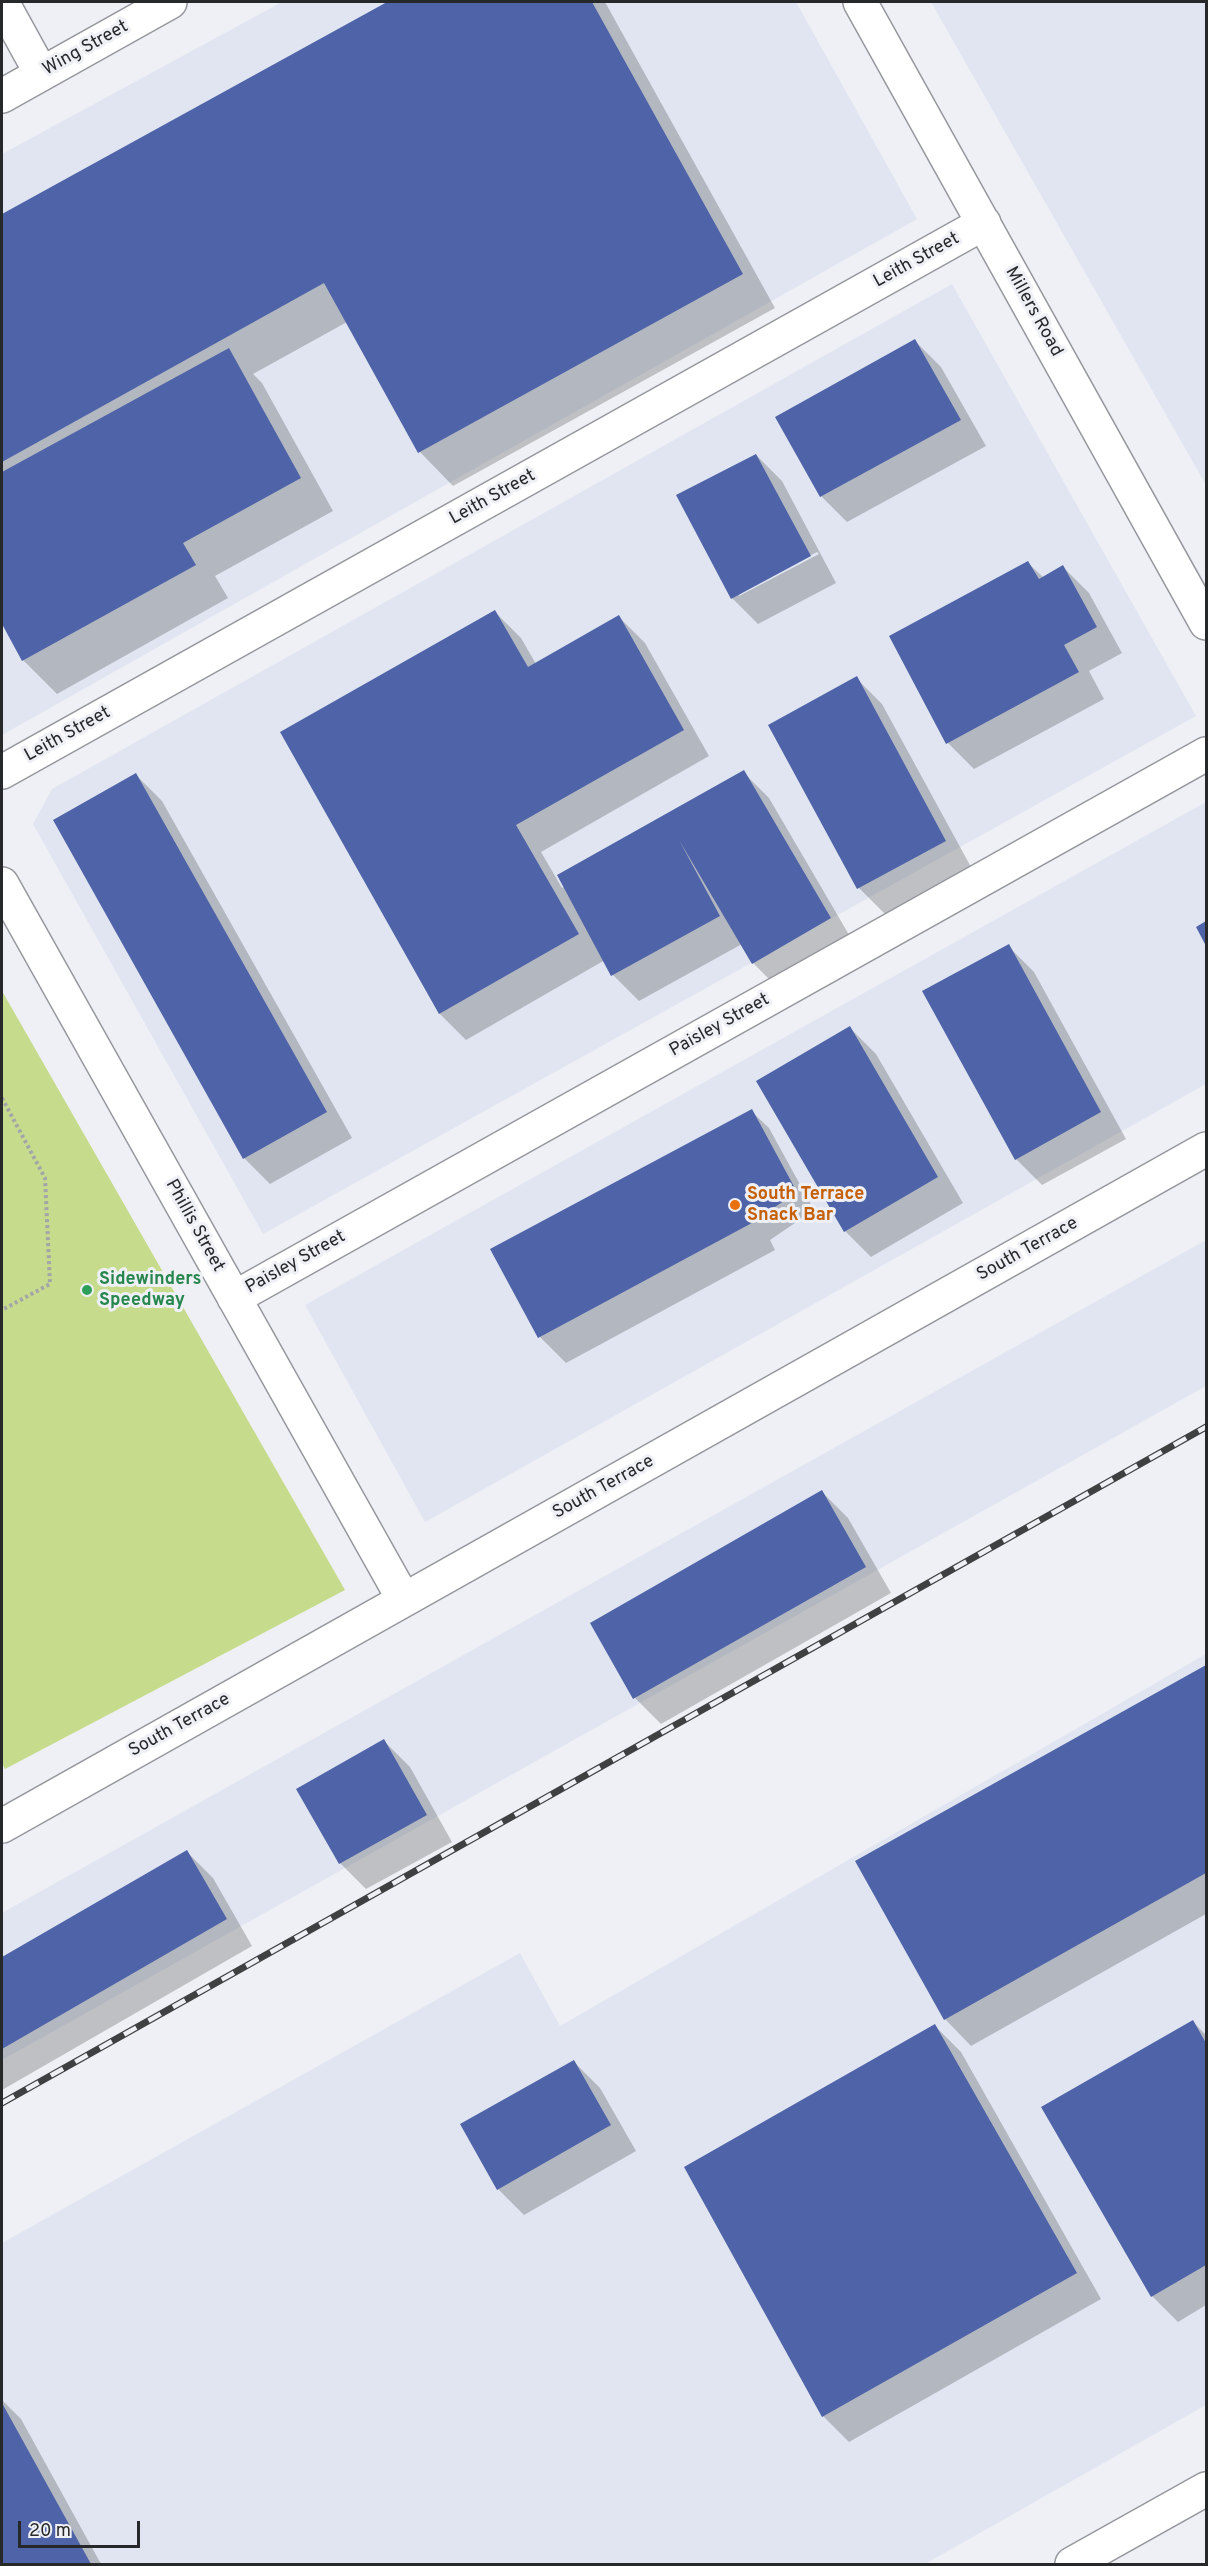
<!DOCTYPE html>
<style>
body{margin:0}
#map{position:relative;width:1208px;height:2566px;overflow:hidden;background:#eef0f5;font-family:Overpass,sans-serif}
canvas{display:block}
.frame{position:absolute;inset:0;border:3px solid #27282a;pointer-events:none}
.scale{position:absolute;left:18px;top:2521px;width:122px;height:27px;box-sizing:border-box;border:3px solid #27282a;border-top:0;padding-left:8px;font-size:18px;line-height:21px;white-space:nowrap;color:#27282a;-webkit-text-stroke:4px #eef0f5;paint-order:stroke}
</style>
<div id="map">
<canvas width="1208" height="2566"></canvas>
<div class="frame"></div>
<div class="scale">20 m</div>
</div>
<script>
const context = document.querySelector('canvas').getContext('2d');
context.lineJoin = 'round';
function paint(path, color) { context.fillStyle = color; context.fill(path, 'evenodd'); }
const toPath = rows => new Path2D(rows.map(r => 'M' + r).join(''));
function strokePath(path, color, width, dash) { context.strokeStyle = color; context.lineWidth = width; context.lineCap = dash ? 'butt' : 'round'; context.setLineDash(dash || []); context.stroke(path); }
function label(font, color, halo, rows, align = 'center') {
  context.font = font + ' Overpass,sans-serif'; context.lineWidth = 6; context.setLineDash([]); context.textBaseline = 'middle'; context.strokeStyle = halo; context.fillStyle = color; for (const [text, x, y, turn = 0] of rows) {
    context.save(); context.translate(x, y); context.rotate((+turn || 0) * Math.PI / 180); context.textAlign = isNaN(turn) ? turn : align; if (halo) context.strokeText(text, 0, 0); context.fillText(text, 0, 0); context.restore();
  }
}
paint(toPath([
 [282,2,796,2,917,219,2,735,2,154],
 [931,2,1206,2,1206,485],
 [952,284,1196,716,263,1234,33,824,52,789],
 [1206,802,1206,1084,425,1522,305,1305],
 [1206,1240,1206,1386,2,2060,2,1913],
 [1206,1654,1206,2405,925,2564,2,2564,2,2243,520,1953,560,2026]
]), '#e0e5f1');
paint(toPath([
 [2,991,345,1590,5,1769,2,1763]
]), '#c6db8b');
paint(toPath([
 [391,2,605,2,775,308,453,486,420,452,347,322,253,374,262,383,333,511,215,576,228,598,57,694,24,661,2,621,2,216],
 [915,341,941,367,986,446,847,522,821,496,777,418],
 [756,455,782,481,836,583,758,624,732,598],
 [817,552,819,554,739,596,739,592],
 [1028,563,1044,578,1063,567,1089,593,1122,653,1089,671,1104,699,974,769,948,743],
 [495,612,521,638,536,664,619,617,645,643,709,756,541,852,562,888,743,772,769,798,855,945,779,989,753,963,742,944,639,1001,613,975,605,960,466,1040,440,1014,282,732],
 [856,678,882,704,971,867,885,914,859,888,770,725],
 [136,775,162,801,352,1138,270,1184,244,1158],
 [1008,946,1034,972,1126,1139,1042,1185,1016,1159],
 [850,1028,876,1054,963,1203,871,1257,845,1231],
 [751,1111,769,1128,814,1210,770,1240,775,1250,566,1363,540,1337],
 [822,1492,848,1518,891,1593,661,1724,635,1698],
 [1206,1666,1206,1914,971,2046,945,2019,857,1862],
 [384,1741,410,1767,452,1842,366,1889,340,1863],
 [187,1852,213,1878,252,1946,2,2090,2,1958],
 [1193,2022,1206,2035,1206,2305,1178,2322,1152,2296],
 [935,2026,961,2052,1101,2299,849,2442,823,2416],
 [574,2062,600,2088,636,2151,524,2215,498,2189],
 [2,2400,21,2419,101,2564,2,2564]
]), '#0003');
paint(toPath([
 [387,2,592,2,743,274,418,453,324,283,2,462,2,214],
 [915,339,961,420,820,497,775,417],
 [229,348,301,478,183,543,196,565,22,661,2,624,2,472],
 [756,454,811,556,731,599,676,495],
 [1028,561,1039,579,1063,565,1097,627,1064,645,1079,672,946,744,889,636],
 [495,610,528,667,619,615,684,730,516,825,579,934,439,1014,280,732],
 [857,676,946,841,857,889,768,725],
 [744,770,831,918,752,964,679,840,720,916,611,976,557,875],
 [136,773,327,1112,243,1159,53,820],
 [1206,921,1206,946,1196,927],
 [1009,944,1101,1112,1015,1160,922,991],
 [850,1026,938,1177,844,1232,756,1081],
 [752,1109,797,1192,750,1224,538,1338,490,1249],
 [822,1490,866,1567,633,1699,590,1623],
 [1206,1665,1206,1873,944,2020,855,1861],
 [384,1739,427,1815,339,1864,296,1789],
 [187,1850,227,1919,2,2049,2,1957],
 [1193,2020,1206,2043,1206,2265,1151,2297,1041,2107],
 [935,2024,1077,2273,822,2417,684,2167],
 [574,2060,611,2125,497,2190,460,2124],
 [2,2403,91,2564,2,2564]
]), '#4f64a8');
const minor = toPath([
 [2,2,41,73],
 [860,2,1206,623],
 [2,96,170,2],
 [2,772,984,223],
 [2,884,404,1600],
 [234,1298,1206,754],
 [2,1826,1206,1149]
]);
const tertiary = toPath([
 [1072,2564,1206,2489]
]);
strokePath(minor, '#96989e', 36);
strokePath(tertiary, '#96989e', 36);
strokePath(toPath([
 [2,1098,45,1178,50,1284,2,1310]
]), '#a3a5a8', 4, [3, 3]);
strokePath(minor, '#fff', 33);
strokePath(tertiary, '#fff', 33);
const rail = toPath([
 [2,2103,1206,1427]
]);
strokePath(rail, '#3f4042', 7);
strokePath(rail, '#eef0f5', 4.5, [14]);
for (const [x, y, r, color] of [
 [735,1205,6,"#e8710a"],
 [87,1290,6,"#2e9e5b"]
]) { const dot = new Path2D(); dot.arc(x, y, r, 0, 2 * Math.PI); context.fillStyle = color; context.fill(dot); strokePath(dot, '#eef0f5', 2); }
label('18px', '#27282a', '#eef0f5', [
 ["Wing Street",86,49,-29],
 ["Leith Street",917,261,-29],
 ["Millers Road",1033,312,61],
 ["Leith Street",493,498,-29],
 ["Leith Street",68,735,-29],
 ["Paisley Street",720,1026,-29],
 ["Phillis Street",194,1226,61],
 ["South Terrace",1028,1250,-29],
 ["Paisley Street",296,1263,-29],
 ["South Terrace",604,1488,-29],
 ["South Terrace",180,1726,-29]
]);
label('bold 18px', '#c56008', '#eef0f5', [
 ["South Terrace",747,1195],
 ["Snack Bar",747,1216]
], 'left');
label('bold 18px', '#27864d', '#eef0f5', [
 ["Sidewinders",99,1280],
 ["Speedway",99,1301]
], 'left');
</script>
